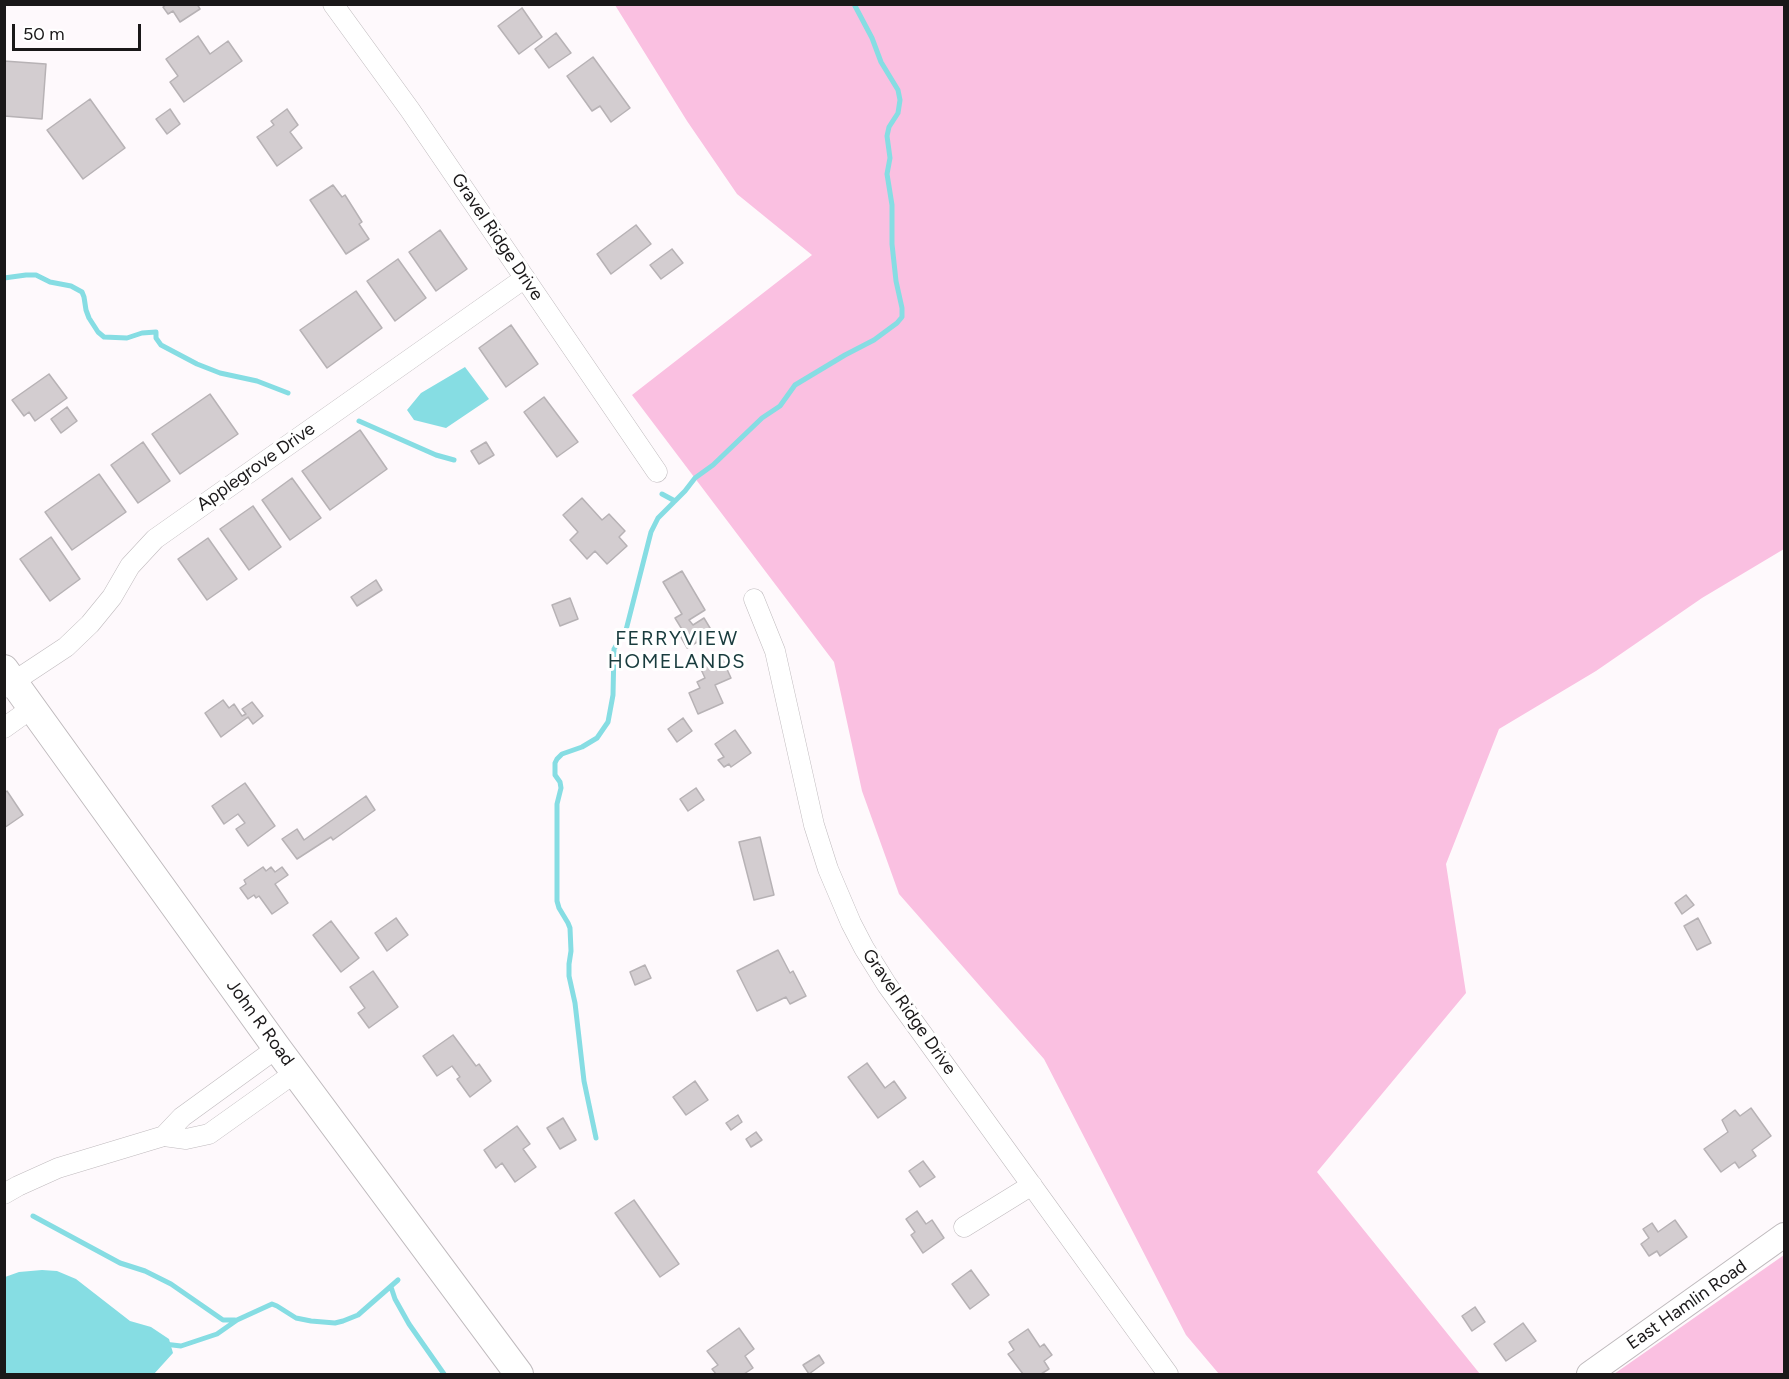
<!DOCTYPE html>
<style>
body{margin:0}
#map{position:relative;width:1789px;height:1379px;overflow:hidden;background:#fef9fc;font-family:Figtree,sans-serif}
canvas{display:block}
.frame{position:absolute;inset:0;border:6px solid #1a1819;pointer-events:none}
.scale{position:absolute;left:12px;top:24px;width:129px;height:27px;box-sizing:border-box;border:3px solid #1a1819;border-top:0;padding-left:8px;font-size:18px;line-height:21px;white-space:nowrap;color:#1a1819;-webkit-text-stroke:4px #fff;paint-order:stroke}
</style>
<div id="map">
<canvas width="1789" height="1379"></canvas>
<div class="frame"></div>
<div class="scale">50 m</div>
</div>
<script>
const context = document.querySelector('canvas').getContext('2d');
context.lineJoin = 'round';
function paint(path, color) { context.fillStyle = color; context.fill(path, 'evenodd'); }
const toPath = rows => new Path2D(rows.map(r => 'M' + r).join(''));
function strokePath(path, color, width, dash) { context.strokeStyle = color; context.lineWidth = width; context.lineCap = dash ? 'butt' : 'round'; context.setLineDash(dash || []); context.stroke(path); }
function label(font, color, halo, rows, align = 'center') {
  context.font = font + ' Figtree,sans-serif'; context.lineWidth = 6; context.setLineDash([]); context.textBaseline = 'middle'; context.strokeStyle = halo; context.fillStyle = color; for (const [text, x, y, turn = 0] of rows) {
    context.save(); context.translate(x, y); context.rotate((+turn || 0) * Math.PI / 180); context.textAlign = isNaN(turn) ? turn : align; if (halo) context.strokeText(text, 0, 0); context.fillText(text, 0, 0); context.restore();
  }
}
paint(toPath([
 [615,5,1784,5,1784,549,1702,598,1596,671,1499,729,1446,864,1466,993,1317,1172,1480,1374,1219,1374,1186,1335,1044,1059,899,894,862,791,834,662,632,395,812,255,737,194,687,121],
 [1784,1255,1784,1374,1614,1374]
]), '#fac0e1');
paint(toPath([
 [465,367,489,399,446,428,414,420,407,410,421,393],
 [42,1270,57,1271,76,1279,130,1321,151,1327,169,1339,173,1353,154,1374,5,1374,5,1277,19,1272]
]), '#86dde3');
strokePath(toPath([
 [4,278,26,275,36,275,50,282,71,286,82,292,84,297,86,310,89,318,98,332,104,337,127,338,142,333,156,332,156,338,161,345,197,364,220,373,257,381,288,393],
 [359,421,436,455,454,460],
 [662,494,675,501],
 [596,1138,584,1081,575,1003,569,976,569,964,571,951,570,928,568,923,559,908,557,901,557,804,561,788,560,782,555,775,555,763,557,759,562,754,582,747,597,738,608,722,613,695,614,649,626,630,651,532,658,518,685,491,695,478,713,465,762,418,780,406,795,385,845,355,874,340,897,323,902,317,902,308,896,281,892,244,892,205,887,174,890,158,887,136,889,127,898,113,900,100,898,90,881,62,872,38,854,4],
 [33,1216,120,1263,145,1271,171,1284,223,1320,235,1320],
 [391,1287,395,1299,409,1324,444,1374],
 [164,1344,181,1346,217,1334,237,1320,272,1304,277,1306,296,1318,311,1321,335,1323,343,1321,358,1315,398,1280]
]), '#86dde3', 5);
const building = toPath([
 [167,4,197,4,200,9,180,22,173,11,168,14,163,7,167,4],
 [522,8,542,37,519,54,498,26,522,8],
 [556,33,571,53,549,68,535,49,556,33],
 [198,36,210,54,228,41,242,61,184,102,170,82,178,76,166,59,198,36],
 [593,57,630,108,611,122,600,106,592,111,567,76,593,57],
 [4,61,46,64,42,119,4,116,4,61],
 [90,99,125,148,83,179,47,130,90,99],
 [170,109,180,124,167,134,156,119,170,109],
 [287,109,298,125,290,132,302,148,277,166,257,137,274,125,271,121,287,109],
 [333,185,342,197,345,195,362,222,359,224,369,239,346,254,310,200,333,185],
 [636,225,651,244,611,274,597,254,636,225],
 [440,230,467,269,436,291,409,252,440,230],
 [672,249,683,263,661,279,650,265,672,249],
 [398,259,426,298,395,321,367,281,398,259],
 [356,291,382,328,327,368,300,330,356,291],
 [511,325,538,364,506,387,479,348,511,325],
 [49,374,67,398,35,421,29,412,24,416,12,400,49,374],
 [210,394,238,434,180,474,152,434,210,394],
 [544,397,578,442,557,457,524,412,544,397],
 [67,407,77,421,61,433,51,419,67,407],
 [360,430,387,469,330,510,302,471,360,430],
 [143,442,170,481,138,503,111,465,143,442],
 [486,442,494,455,479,464,471,451,486,442],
 [99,474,126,512,72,550,45,512,99,474],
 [292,478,321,518,290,540,262,500,292,478],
 [582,498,602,520,609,514,625,531,619,537,627,546,607,564,595,551,587,559,570,540,578,532,563,515,582,498],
 [253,506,281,547,249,570,220,529,253,506],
 [51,537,80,579,50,601,20,559,51,537],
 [208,538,237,579,207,600,178,559,208,538],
 [682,571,705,610,689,620,693,625,704,618,713,633,687,648,679,634,683,631,675,618,682,614,663,582,682,571],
 [376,580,382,590,357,606,351,597,376,580],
 [570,598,578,619,560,626,552,605,570,598],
 [721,656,731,678,715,685,723,703,698,714,689,693,700,688,697,682,705,678,699,665,721,656],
 [223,700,229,708,234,704,242,716,246,714,242,709,252,702,263,716,253,724,248,717,221,737,205,713,223,700],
 [683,718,692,731,677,742,668,729,683,718],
 [735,730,751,753,731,767,729,764,724,767,718,760,724,757,715,744,735,730],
 [245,783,275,826,248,846,236,829,245,823,238,814,224,824,212,806,245,783],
 [696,788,704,800,688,811,680,799,696,788],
 [7,791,23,815,4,828,4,793,7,791],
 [366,796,375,810,333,840,331,837,297,859,282,839,297,829,304,840,366,796],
 [760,837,774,895,754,900,739,842,760,837],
 [263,867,266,871,271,867,275,872,282,867,288,875,275,884,288,903,272,914,259,896,256,898,254,895,248,899,240,888,246,884,244,880,263,867],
 [1686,895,1694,905,1682,914,1675,903,1686,895],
 [396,918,408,935,387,951,375,933,396,918],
 [1698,918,1711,943,1697,950,1684,926,1698,918],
 [331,921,359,958,341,972,313,935,331,921],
 [778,950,790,973,793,971,806,996,790,1004,786,997,757,1011,737,971,778,950],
 [645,965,651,978,635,985,630,972,645,965],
 [373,971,398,1007,369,1028,358,1013,365,1008,350,987,373,971],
 [453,1035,476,1066,479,1064,491,1081,470,1097,457,1079,460,1077,452,1066,437,1076,423,1056,453,1035],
 [867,1063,885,1088,894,1081,906,1098,878,1118,848,1077,867,1063],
 [695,1081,708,1100,686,1115,673,1097,695,1081],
 [1751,1108,1771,1136,1752,1150,1756,1156,1739,1168,1735,1162,1721,1172,1704,1149,1728,1132,1722,1120,1735,1110,1740,1116,1751,1108],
 [738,1115,742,1122,731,1130,726,1123,738,1115],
 [563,1118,576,1140,560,1149,547,1128,563,1118],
 [517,1126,530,1144,523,1149,536,1167,515,1182,502,1163,496,1168,484,1150,517,1126],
 [756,1132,762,1140,751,1147,746,1139,756,1132],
 [923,1161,935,1177,920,1187,909,1171,923,1161],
 [634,1200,679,1264,660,1277,615,1213,634,1200],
 [917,1211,926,1224,932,1220,944,1238,923,1253,911,1235,915,1232,906,1219,917,1211],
 [1675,1220,1687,1237,1660,1256,1657,1251,1649,1256,1641,1244,1649,1238,1643,1229,1652,1223,1658,1232,1675,1220],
 [971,1270,989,1295,970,1309,952,1284,971,1270],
 [1475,1307,1485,1322,1472,1331,1462,1316,1475,1307],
 [1523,1323,1536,1341,1506,1361,1494,1344,1523,1323],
 [739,1328,754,1349,745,1356,753,1368,744,1374,716,1374,712,1369,718,1365,707,1351,739,1328],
 [1028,1329,1040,1347,1044,1344,1052,1355,1044,1361,1049,1369,1041,1374,1023,1374,1008,1354,1014,1350,1009,1342,1028,1329],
 [819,1355,824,1363,809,1374,803,1365,819,1355]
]);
paint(building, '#d3cdd0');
strokePath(building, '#b7b2b5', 1.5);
const minor = toPath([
 [333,4,410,110,657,472],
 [754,599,775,651,814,825,828,869,851,923,864,948,887,985,1168,1374],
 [4,688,66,647,90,624,112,597,130,566,155,539,525,278],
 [4,728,32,708],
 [164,1136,182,1117,277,1048],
 [4,1194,18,1186,58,1168,164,1136,186,1139,209,1134,296,1072],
 [964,1227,1032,1185]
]);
const tertiary = toPath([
 [1589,1374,1784,1235]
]);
const secondary = toPath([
 [4,669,277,1048,519,1374]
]);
strokePath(minor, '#bfbabd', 21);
strokePath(tertiary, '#bfbabd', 26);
strokePath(secondary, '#bfbabd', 30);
strokePath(minor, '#fff', 20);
strokePath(tertiary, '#fff', 24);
strokePath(secondary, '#fff', 28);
label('18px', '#1a1819', '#fff', [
 ["Gravel Ridge Drive",497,237,56],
 ["Applegrove Drive",256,467,-35],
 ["Gravel Ridge Drive",909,1012,55],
 ["John R Road",260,1023,54],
 ["East Hamlin Road",1687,1305,-35]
]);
context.letterSpacing = '1.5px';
label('20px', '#193c3e', '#fff', [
 ["FERRYVIEW",677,639],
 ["HOMELANDS",677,662]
]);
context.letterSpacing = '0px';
</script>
